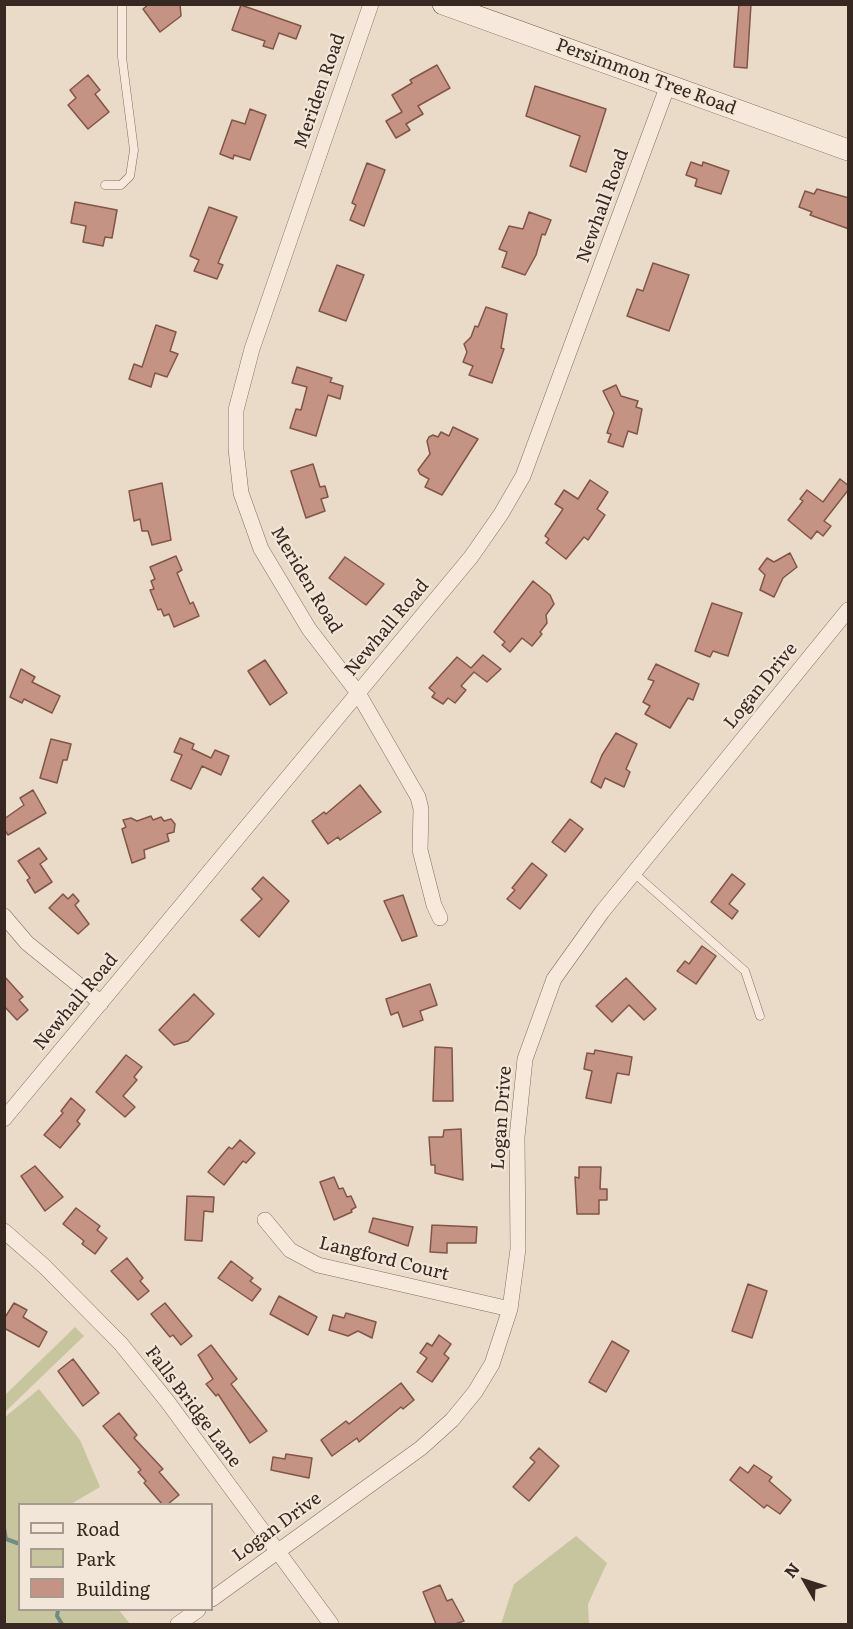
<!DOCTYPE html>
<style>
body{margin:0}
#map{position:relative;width:853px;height:1629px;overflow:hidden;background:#eadbc9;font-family:Literata,serif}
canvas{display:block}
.frame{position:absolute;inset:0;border:6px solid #372821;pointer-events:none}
.legend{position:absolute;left:18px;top:1503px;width:195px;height:108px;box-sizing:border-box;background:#f2e6d8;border:2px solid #a79a8f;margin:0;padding:8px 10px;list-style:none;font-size:18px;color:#372821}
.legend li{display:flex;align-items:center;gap:12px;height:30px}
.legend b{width:30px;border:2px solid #a79a8f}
.north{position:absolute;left:775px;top:1551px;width:60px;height:60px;-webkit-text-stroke:4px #f2e6d8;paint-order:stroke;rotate:309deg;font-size:16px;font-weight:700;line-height:24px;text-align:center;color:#372821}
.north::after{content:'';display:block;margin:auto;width:21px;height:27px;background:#372821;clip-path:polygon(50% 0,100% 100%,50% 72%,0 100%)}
</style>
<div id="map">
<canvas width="853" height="1629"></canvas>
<div class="frame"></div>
<ul class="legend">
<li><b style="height:8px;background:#f6e9dc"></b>Road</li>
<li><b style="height:16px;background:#c7c59e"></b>Park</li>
<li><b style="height:16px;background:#c49383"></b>Building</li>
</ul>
<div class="north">N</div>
</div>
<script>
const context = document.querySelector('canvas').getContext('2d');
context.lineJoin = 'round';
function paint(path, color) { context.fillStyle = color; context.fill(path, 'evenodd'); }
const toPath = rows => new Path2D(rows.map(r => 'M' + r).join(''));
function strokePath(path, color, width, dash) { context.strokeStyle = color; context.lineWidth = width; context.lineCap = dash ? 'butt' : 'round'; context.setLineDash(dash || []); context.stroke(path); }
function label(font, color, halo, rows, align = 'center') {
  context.font = font + ' Literata,serif'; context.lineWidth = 4.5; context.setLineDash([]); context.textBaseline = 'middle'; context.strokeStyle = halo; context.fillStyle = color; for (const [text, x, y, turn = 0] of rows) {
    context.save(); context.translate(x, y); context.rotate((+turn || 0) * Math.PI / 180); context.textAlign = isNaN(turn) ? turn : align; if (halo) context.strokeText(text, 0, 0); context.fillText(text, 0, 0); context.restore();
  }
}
paint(toPath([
 [75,1327,84,1336,5,1412,5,1395],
 [39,1389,80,1440,100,1487,71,1504,20,1504,20,1610,119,1610,130,1624,5,1624,5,1417],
 [576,1536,607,1563,588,1604,589,1624,501,1624,514,1584]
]), '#c7c59e');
strokePath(toPath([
 [4,1528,6,1539,20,1544],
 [58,1610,57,1616,62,1624]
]), '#718d81', 4);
const building = toPath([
 [149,4,180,4,181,16,160,32,143,9,149,4],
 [739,4,751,4,747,68,734,67,739,4],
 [241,5,301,26,296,39,279,33,273,49,263,46,265,41,232,30,241,5],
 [437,65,450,88,418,106,423,114,406,124,410,130,396,138,386,121,402,112,392,95,412,83,410,80,437,65],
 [88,75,100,90,95,94,109,112,88,129,68,105,76,98,70,90,88,75],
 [535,86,606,109,586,172,570,166,580,136,526,116,535,86],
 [250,109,266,115,250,160,234,155,233,159,220,154,232,120,245,124,250,109],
 [691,162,702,166,703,162,729,171,721,194,695,186,697,179,686,175,691,162],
 [367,163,385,170,364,226,350,220,356,205,352,203,367,163],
 [817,189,849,198,849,229,810,215,812,212,799,207,805,191,814,194,817,189],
 [75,202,117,210,112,238,105,237,103,246,83,242,86,226,71,223,75,202],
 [209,207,237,217,218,263,223,265,217,279,194,271,199,260,190,256,209,207],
 [529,212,551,220,545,235,542,234,536,255,525,275,502,267,507,252,499,249,509,226,523,229,529,212],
 [653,263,689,275,669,331,627,316,637,289,643,291,653,263],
 [337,265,364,275,346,321,319,311,337,265],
 [486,307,507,314,501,348,504,349,492,383,469,375,473,366,463,362,467,352,464,344,471,337,475,326,478,327,486,307],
 [156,325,176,332,170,351,178,354,167,377,155,373,151,387,129,379,134,364,142,367,156,325],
 [297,367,332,378,330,382,343,386,340,399,328,395,316,436,290,428,296,409,301,410,307,387,292,383,297,367],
 [616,385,621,396,638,401,636,407,642,409,637,434,628,431,623,447,608,442,611,434,607,433,614,413,603,391,616,385],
 [453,427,478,439,442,495,425,487,429,479,420,474,418,470,430,454,427,441,429,437,433,435,438,437,441,432,449,436,453,427],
 [313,464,320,487,325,486,328,497,321,499,325,511,306,518,291,471,313,464],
 [840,479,849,486,849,489,824,521,831,526,823,536,817,531,811,539,788,520,803,501,800,499,807,490,823,502,840,479],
 [590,480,608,492,597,509,605,515,588,540,584,537,566,559,546,543,549,539,545,536,563,509,555,504,564,490,578,499,590,480],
 [162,483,171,540,152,545,148,531,142,531,140,519,134,521,129,491,162,483],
 [790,553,797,567,783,578,774,597,760,590,765,575,759,569,767,558,774,562,790,553],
 [176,556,182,570,177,573,190,604,193,602,199,616,174,627,169,614,164,616,161,609,158,610,150,590,154,589,151,581,155,579,150,567,176,556],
 [345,557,384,584,366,605,329,578,345,557],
 [533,581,550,595,554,604,546,615,547,623,540,632,542,634,532,646,522,638,510,652,502,645,505,642,494,632,533,581],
 [712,603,742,613,728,656,713,651,710,657,695,651,712,603],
 [483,655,501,669,487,682,474,672,461,686,466,690,455,703,448,698,443,704,432,697,435,693,429,688,457,657,471,668,483,655],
 [265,660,287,693,270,705,248,671,265,660],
 [656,664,699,684,693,700,688,698,670,728,645,714,650,706,643,702,654,681,648,679,656,664],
 [21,669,35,677,32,682,60,696,52,713,24,699,22,703,10,697,21,669],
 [616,733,637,744,626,769,630,772,624,787,605,778,601,788,591,782,602,755,616,733],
 [180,738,194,744,192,749,211,758,215,750,229,756,221,775,202,766,191,789,171,780,182,755,174,752,180,738],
 [51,739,71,744,67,760,63,760,57,783,40,778,51,739],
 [360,785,381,812,340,840,338,837,328,844,312,821,324,812,326,814,360,785],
 [33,790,46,813,8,835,4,829,4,819,24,805,20,798,33,790],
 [151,816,153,820,161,817,164,821,171,819,175,824,174,832,167,834,169,841,144,850,145,858,132,863,122,829,126,827,123,820,131,818,137,821,151,816],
 [570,819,583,829,565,852,552,842,570,819],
 [39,848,47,859,40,864,52,882,35,893,27,880,30,878,18,861,39,848],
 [532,863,547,875,520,909,507,899,515,890,512,888,532,863],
 [732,874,745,884,729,904,738,911,732,919,711,902,732,874],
 [263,877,289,901,259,937,241,920,262,899,252,889,263,877],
 [63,894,68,899,73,894,79,901,75,905,89,924,78,934,49,908,63,894],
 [403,895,417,936,402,941,384,901,403,895],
 [702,946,716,956,696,984,677,971,685,961,689,964,702,946],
 [4,976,23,997,19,1000,28,1010,17,1020,4,1006,4,976],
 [626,978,656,1009,644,1020,629,1005,612,1022,596,1006,626,978],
 [430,984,437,1005,420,1011,423,1020,403,1027,398,1012,391,1015,386,999,430,984],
 [194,994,214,1014,188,1041,174,1045,159,1030,194,994],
 [435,1047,452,1048,453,1101,433,1101,435,1047],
 [595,1050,632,1057,629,1075,617,1073,611,1103,586,1098,592,1071,584,1069,587,1053,594,1054,595,1050],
 [126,1055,142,1067,134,1077,137,1080,123,1096,135,1107,125,1117,96,1092,126,1055],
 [71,1098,85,1110,77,1121,80,1124,60,1148,44,1135,63,1113,61,1111,71,1098],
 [461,1129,463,1180,435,1173,435,1165,431,1165,429,1137,443,1137,444,1130,461,1129],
 [240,1140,255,1153,246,1163,243,1161,224,1185,208,1172,229,1147,232,1149,240,1140],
 [35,1166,63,1197,45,1211,21,1176,35,1166],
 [579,1167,601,1167,600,1189,607,1189,607,1200,599,1200,599,1214,577,1214,575,1177,579,1178,579,1167],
 [334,1177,339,1189,343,1188,347,1197,351,1196,356,1207,351,1210,352,1212,334,1220,320,1182,334,1177],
 [187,1196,214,1197,213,1212,204,1211,202,1241,185,1240,187,1196],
 [76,1208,100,1226,97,1230,107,1238,95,1254,82,1244,84,1241,63,1224,76,1208],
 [373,1218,413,1227,408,1246,369,1232,373,1218],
 [432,1225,477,1227,476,1243,447,1243,447,1253,430,1252,432,1225],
 [127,1258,143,1278,140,1281,149,1291,138,1300,111,1271,127,1258],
 [231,1261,253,1278,250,1281,261,1289,252,1301,218,1278,231,1261],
 [748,1284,767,1291,752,1338,732,1331,748,1284],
 [279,1296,317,1317,308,1335,270,1314,279,1296],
 [14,1303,27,1310,23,1317,47,1332,39,1347,4,1328,4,1319,14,1303],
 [165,1303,192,1336,181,1345,173,1335,170,1337,151,1314,165,1303],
 [346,1313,376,1322,372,1338,358,1331,348,1336,329,1330,333,1315,344,1318,346,1313],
 [439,1335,451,1344,444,1354,449,1358,432,1382,417,1372,427,1358,420,1353,427,1343,432,1346,439,1335],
 [612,1341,629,1351,606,1392,589,1382,612,1341],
 [211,1345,237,1379,231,1384,267,1431,250,1443,218,1394,216,1396,206,1384,213,1379,198,1355,211,1345],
 [73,1359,99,1393,83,1406,58,1371,73,1359],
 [401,1383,414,1400,403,1409,401,1407,359,1442,357,1438,332,1456,321,1440,346,1421,349,1424,401,1383],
 [119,1413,137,1435,134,1438,163,1469,159,1472,179,1495,168,1504,162,1504,144,1483,146,1481,138,1472,141,1470,103,1426,119,1413],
 [539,1448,559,1466,529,1501,513,1487,535,1462,530,1458,539,1448],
 [286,1454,312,1458,309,1478,271,1470,273,1457,285,1459,286,1454],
 [754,1465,772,1477,769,1481,791,1500,780,1514,767,1505,764,1508,730,1480,740,1467,748,1473,754,1465],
 [440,1585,447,1601,452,1599,464,1621,455,1624,436,1624,423,1592,440,1585]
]);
paint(building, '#c49383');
strokePath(building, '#815548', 1.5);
const service = toPath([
 [105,185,121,185,130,176,134,150,122,57,122,4],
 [634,873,745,971,760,1016]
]);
const minor = toPath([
 [371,4,252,349,236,410,236,449,241,493,261,549,309,629,358,693,418,797,421,809,420,850,434,905,440,918],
 [4,916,27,943,101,1003],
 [4,1119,471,557,501,514,523,476,668,85],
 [265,1220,290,1250,318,1265,510,1309],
 [4,1231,44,1266,121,1344,167,1401,331,1624],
 [212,1599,421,1448,452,1420,475,1392,492,1364,510,1309,518,1249,517,1137,525,1059,554,979,602,912,848,610],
 [178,1624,198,1610]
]);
const secondary = toPath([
 [443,4,848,150]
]);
strokePath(service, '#856d5f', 9);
strokePath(minor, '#856d5f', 16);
strokePath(secondary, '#674f42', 22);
strokePath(service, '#f6e9dc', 8);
strokePath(minor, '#f6e9dc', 15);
strokePath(secondary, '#f6e9dc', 21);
label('18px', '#372821', '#f2e6d8', [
 ["Persimmon Tree Road",646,77,20],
 ["Meriden Road",320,91,-71],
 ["Newhall Road",603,206,-70],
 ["Meriden Road",306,580,59],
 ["Newhall Road",387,628,-50],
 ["Logan Drive",761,686,-51],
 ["Newhall Road",76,1002,-50],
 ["Logan Drive",502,1118,-86],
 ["Langford Court",384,1259,14],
 ["Falls Bridge Lane",193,1407,53],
 ["Logan Drive",277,1527,-36]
]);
</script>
